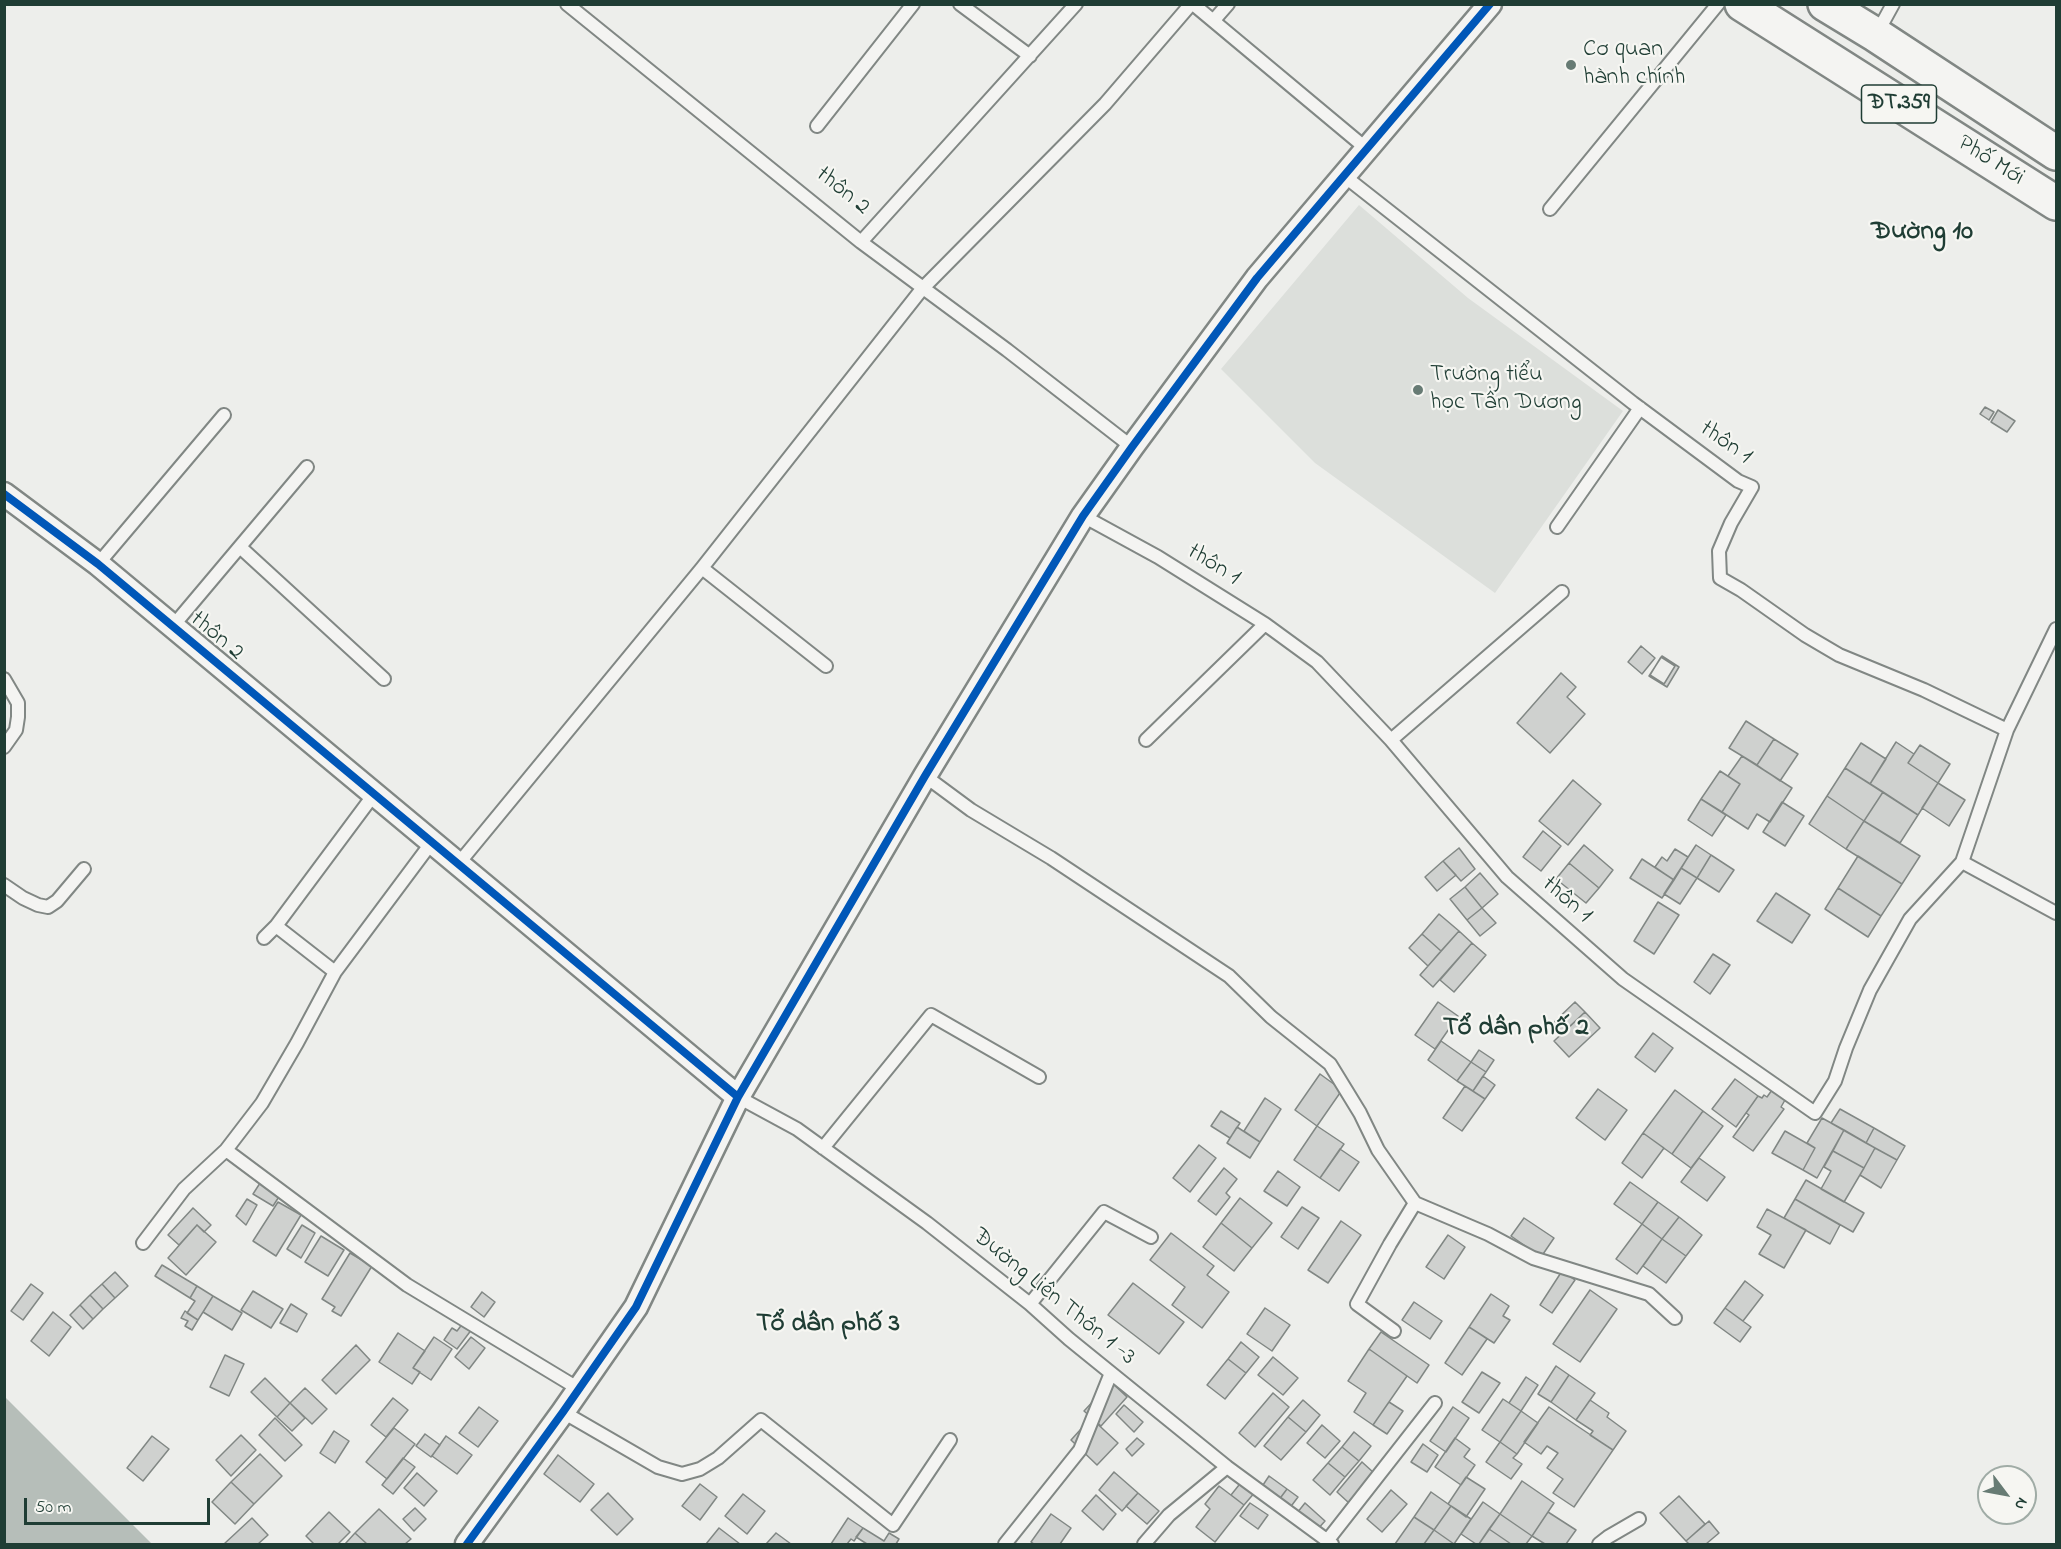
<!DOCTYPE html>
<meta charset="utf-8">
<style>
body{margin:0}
#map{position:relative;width:2061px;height:1549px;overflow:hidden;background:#edeeeb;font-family:"Indie Flower",sans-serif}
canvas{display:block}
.frame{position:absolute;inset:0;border:6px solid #1f3d34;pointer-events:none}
.north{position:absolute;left:1977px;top:1465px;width:60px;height:60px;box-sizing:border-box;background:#f6f6f2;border:2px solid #a0aca6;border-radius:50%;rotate:122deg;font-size:16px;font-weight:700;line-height:24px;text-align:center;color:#1f3d34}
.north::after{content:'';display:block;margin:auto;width:21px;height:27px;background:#677b74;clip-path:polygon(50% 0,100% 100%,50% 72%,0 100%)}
.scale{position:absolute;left:24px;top:1498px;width:186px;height:27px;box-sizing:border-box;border:3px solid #1f3d34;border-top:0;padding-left:8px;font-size:18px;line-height:21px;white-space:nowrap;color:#1f3d34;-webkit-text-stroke:4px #f6f6f2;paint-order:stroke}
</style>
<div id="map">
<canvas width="2061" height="1549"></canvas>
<div class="frame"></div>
<div class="north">N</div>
<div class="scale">50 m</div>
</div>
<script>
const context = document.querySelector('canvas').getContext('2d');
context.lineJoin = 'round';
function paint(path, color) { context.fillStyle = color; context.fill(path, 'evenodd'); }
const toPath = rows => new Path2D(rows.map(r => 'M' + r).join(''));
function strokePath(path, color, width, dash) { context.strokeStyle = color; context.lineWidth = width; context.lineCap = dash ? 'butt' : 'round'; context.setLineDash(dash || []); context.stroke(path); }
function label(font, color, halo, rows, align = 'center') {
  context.font = font + ' "Indie Flower",sans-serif'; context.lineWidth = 4.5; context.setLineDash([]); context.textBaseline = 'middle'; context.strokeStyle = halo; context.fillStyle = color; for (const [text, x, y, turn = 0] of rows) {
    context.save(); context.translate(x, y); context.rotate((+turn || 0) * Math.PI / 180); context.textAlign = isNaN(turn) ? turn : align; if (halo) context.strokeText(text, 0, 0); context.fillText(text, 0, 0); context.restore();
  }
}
paint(toPath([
 [1359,205,1468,298,1623,411,1495,593,1315,463,1221,369]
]), '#dcdfdb');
paint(toPath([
 [4,1397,5,1397,152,1544,5,1544]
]), '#b6beb9');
const building = toPath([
 [1985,407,1994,412,1989,420,1980,414,1985,407],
 [1998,410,2015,421,2007,432,1991,422,1998,410],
 [1641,646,1655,658,1642,674,1628,662,1641,646],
 [1662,656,1679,667,1667,687,1649,676,1662,656],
 [1661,657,1675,666,1664,684,1650,675,1661,657],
 [1561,673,1576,687,1567,697,1585,714,1550,753,1517,723,1561,673],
 [1746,721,1774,739,1757,765,1729,748,1746,721],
 [1774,739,1798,754,1780,781,1757,765,1774,739],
 [1896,742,1914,754,1908,763,1938,783,1918,815,1870,784,1896,742],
 [1861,743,1886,759,1870,784,1845,768,1861,743],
 [1920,745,1950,764,1938,783,1908,763,1920,745],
 [1742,756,1792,788,1770,822,1757,814,1748,829,1722,812,1740,784,1728,776,1742,756],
 [1845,768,1883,792,1864,821,1827,796,1845,768],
 [1720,771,1740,784,1722,812,1701,799,1720,771],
 [1573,780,1601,804,1568,845,1539,821,1573,780],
 [1938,783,1965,800,1949,826,1922,808,1938,783],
 [1883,792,1918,815,1900,843,1864,821,1883,792],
 [1827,796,1864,821,1846,849,1809,824,1827,796],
 [1701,799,1726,815,1712,836,1688,820,1701,799],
 [1782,802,1804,816,1785,846,1763,832,1782,802],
 [1864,821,1920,856,1902,884,1846,849,1864,821],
 [1543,831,1561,846,1541,871,1523,857,1543,831],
 [1584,845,1613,870,1599,888,1569,863,1584,845],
 [1696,845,1711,855,1697,878,1681,868,1696,845],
 [1459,848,1475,869,1461,881,1443,861,1459,848],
 [1675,849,1688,857,1674,880,1655,867,1662,857,1667,861,1675,849],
 [1711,855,1734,870,1719,892,1697,878,1711,855],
 [1858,856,1902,884,1881,916,1838,888,1858,856],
 [1642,859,1674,880,1662,898,1630,878,1642,859],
 [1443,861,1456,875,1437,891,1425,877,1443,861],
 [1569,863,1599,888,1586,903,1556,879,1569,863],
 [1681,868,1697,878,1680,904,1664,894,1681,868],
 [1480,873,1498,894,1482,908,1465,887,1480,873],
 [1465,887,1482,908,1467,920,1450,899,1465,887],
 [1838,888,1881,916,1868,937,1825,909,1838,888],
 [1776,893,1810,915,1792,943,1757,921,1776,893],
 [1658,902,1679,915,1654,954,1634,941,1658,902],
 [1482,908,1496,923,1480,936,1467,920,1482,908],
 [1439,914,1459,931,1441,951,1422,934,1439,914],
 [1459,931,1472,943,1433,987,1420,975,1459,931],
 [1422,934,1441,951,1428,966,1409,948,1422,934],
 [1472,943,1486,955,1454,992,1440,980,1472,943],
 [1713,954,1730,965,1710,994,1694,982,1713,954],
 [1438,1002,1458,1016,1435,1049,1415,1035,1438,1002],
 [1575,1002,1585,1012,1560,1036,1551,1025,1575,1002],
 [1585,1012,1600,1028,1569,1057,1554,1041,1585,1012],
 [1653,1033,1673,1048,1655,1072,1635,1057,1653,1033],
 [1441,1041,1471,1062,1457,1081,1428,1060,1441,1041],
 [1479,1050,1494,1060,1486,1072,1471,1062,1479,1050],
 [1471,1062,1486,1072,1473,1091,1457,1081,1471,1062],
 [1320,1074,1342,1090,1317,1126,1295,1110,1320,1074],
 [1483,1076,1495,1085,1485,1099,1473,1091,1483,1076],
 [1735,1079,1758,1096,1736,1127,1712,1109,1735,1079],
 [1465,1086,1485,1099,1462,1131,1443,1118,1465,1086],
 [1598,1089,1627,1110,1605,1140,1576,1118,1598,1089],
 [1675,1090,1703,1111,1672,1154,1643,1133,1675,1090],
 [1772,1090,1785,1100,1781,1107,1784,1109,1753,1151,1733,1137,1749,1115,1746,1113,1758,1096,1762,1098,1764,1095,1767,1097,1772,1090],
 [1265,1098,1281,1109,1260,1142,1244,1131,1265,1098],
 [1840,1109,1874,1128,1866,1143,1831,1123,1840,1109],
 [1221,1111,1240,1123,1230,1138,1211,1126,1221,1111],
 [1703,1111,1723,1126,1691,1168,1672,1154,1703,1111],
 [1822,1118,1844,1130,1817,1178,1803,1170,1815,1148,1807,1143,1822,1118],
 [1317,1126,1344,1144,1320,1178,1294,1160,1317,1126],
 [1237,1127,1260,1142,1250,1158,1227,1143,1237,1127],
 [1874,1128,1905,1146,1897,1160,1866,1143,1874,1128],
 [1844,1130,1875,1148,1864,1168,1833,1151,1844,1130],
 [1785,1131,1815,1148,1803,1170,1772,1153,1785,1131],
 [1643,1133,1664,1148,1642,1178,1622,1163,1643,1133],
 [1199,1145,1216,1158,1190,1192,1173,1178,1199,1145],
 [1875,1148,1897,1160,1881,1188,1860,1175,1875,1148],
 [1340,1149,1359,1162,1339,1191,1320,1178,1340,1149],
 [1833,1151,1864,1168,1844,1202,1821,1189,1831,1171,1824,1167,1833,1151],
 [1699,1158,1725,1177,1707,1201,1681,1182,1699,1158],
 [1224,1168,1237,1179,1226,1193,1230,1197,1216,1215,1198,1201,1224,1168],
 [1278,1171,1300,1187,1287,1206,1264,1191,1278,1171],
 [262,1180,282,1192,273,1206,253,1194,262,1180],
 [1806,1180,1864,1213,1853,1232,1795,1199,1806,1180],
 [1630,1182,1658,1202,1642,1224,1614,1204,1630,1182],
 [1240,1198,1272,1223,1252,1248,1221,1223,1240,1198],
 [247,1199,257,1205,246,1225,236,1216,247,1199],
 [1795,1199,1840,1225,1830,1244,1784,1218,1795,1199],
 [278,1202,301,1215,276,1256,253,1241,278,1202],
 [1658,1202,1679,1217,1662,1239,1642,1224,1658,1202],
 [1302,1207,1319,1218,1298,1249,1281,1237,1302,1207],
 [193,1208,211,1225,204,1232,197,1225,179,1245,168,1235,193,1208],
 [1767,1209,1806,1230,1784,1268,1759,1254,1771,1235,1757,1227,1767,1209],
 [1679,1217,1702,1235,1686,1256,1662,1239,1679,1217],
 [1524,1218,1554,1238,1541,1257,1511,1236,1524,1218],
 [1341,1221,1361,1235,1328,1283,1308,1270,1341,1221],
 [1221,1223,1252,1248,1234,1271,1203,1247,1221,1223],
 [1642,1224,1662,1239,1637,1274,1616,1259,1642,1224],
 [197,1225,216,1242,186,1275,168,1258,197,1225],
 [302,1225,315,1233,301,1258,287,1249,302,1225],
 [1171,1233,1214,1266,1207,1275,1229,1292,1202,1328,1172,1305,1185,1287,1150,1260,1171,1233],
 [1448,1235,1465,1247,1444,1279,1426,1267,1448,1235],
 [321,1236,344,1250,328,1276,305,1262,321,1236],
 [1662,1239,1686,1256,1666,1283,1643,1266,1662,1239],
 [350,1253,372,1266,341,1316,332,1311,335,1307,322,1299,350,1253],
 [162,1265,197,1286,190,1298,155,1276,162,1265],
 [1562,1271,1575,1280,1552,1313,1540,1305,1562,1271],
 [115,1272,128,1286,115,1298,102,1284,115,1272],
 [1745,1281,1763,1295,1743,1321,1725,1308,1745,1281],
 [1133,1283,1184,1322,1159,1354,1108,1315,1133,1283],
 [31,1284,43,1293,23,1320,11,1311,31,1284],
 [102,1284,115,1298,103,1309,90,1295,102,1284],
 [197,1286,213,1296,198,1320,187,1313,195,1301,190,1298,197,1286],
 [1590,1290,1617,1309,1580,1362,1553,1344,1590,1290],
 [253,1291,283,1309,271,1328,241,1310,253,1291],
 [482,1292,495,1302,484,1317,471,1307,482,1292],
 [1491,1294,1509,1306,1503,1316,1510,1320,1494,1343,1469,1327,1491,1294],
 [90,1295,103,1309,93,1319,80,1305,90,1295],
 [213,1296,242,1313,232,1330,203,1312,213,1296],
 [1414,1302,1442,1321,1430,1339,1402,1320,1414,1302],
 [291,1304,307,1314,297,1332,280,1323,291,1304],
 [80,1305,93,1319,83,1329,70,1315,80,1305],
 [1265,1308,1290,1325,1272,1351,1247,1334,1265,1308],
 [1725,1308,1751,1327,1740,1342,1714,1323,1725,1308],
 [185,1311,198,1320,192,1330,185,1326,188,1321,181,1318,185,1311],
 [53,1312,71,1327,49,1356,31,1341,53,1312],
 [463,1323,472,1329,457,1349,444,1340,452,1328,457,1331,463,1323],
 [1469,1327,1487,1339,1462,1375,1445,1363,1469,1327],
 [1381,1332,1429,1365,1417,1383,1369,1349,1381,1332],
 [398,1333,425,1351,413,1368,420,1372,412,1384,379,1362,398,1333],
 [434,1337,452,1349,431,1380,413,1368,434,1337],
 [471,1337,485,1348,469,1369,455,1357,471,1337],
 [1241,1342,1259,1357,1246,1373,1228,1359,1241,1342],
 [356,1345,370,1360,336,1394,322,1380,356,1345],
 [1369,1349,1407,1376,1373,1425,1354,1412,1366,1393,1348,1381,1369,1349],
 [225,1355,244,1364,229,1396,210,1387,225,1355],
 [1273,1357,1298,1378,1283,1395,1258,1375,1273,1357],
 [1228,1359,1246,1373,1225,1399,1207,1385,1228,1359],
 [1556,1366,1569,1375,1551,1402,1538,1394,1556,1366],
 [1482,1372,1500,1383,1479,1413,1462,1402,1482,1372],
 [1569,1375,1595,1393,1576,1420,1551,1402,1569,1375],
 [1526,1377,1538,1385,1521,1411,1509,1403,1526,1377],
 [265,1378,290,1403,277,1417,251,1392,265,1378],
 [1111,1382,1127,1397,1101,1426,1084,1411,1111,1382],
 [305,1388,327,1409,312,1424,290,1403,305,1388],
 [1273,1393,1289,1407,1255,1447,1239,1433,1273,1393],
 [393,1398,408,1410,386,1437,371,1425,393,1398],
 [1503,1399,1521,1411,1500,1442,1482,1430,1503,1399],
 [1303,1400,1320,1415,1306,1432,1288,1417,1303,1400],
 [1590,1400,1609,1413,1607,1417,1626,1431,1613,1450,1590,1435,1593,1431,1576,1420,1590,1400],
 [1389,1402,1403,1411,1387,1434,1373,1425,1389,1402],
 [290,1403,305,1418,292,1431,277,1417,290,1403],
 [1124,1405,1143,1422,1134,1432,1116,1414,1124,1405],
 [479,1407,498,1421,478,1447,459,1433,479,1407],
 [1453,1407,1469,1418,1446,1452,1430,1441,1453,1407],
 [1549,1407,1613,1450,1574,1507,1553,1493,1563,1479,1547,1468,1558,1453,1547,1446,1541,1454,1524,1442,1549,1407],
 [1521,1411,1538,1423,1517,1454,1500,1442,1521,1411],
 [1288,1417,1306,1432,1281,1460,1264,1446,1288,1417],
 [275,1418,302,1445,285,1461,259,1435,275,1418],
 [1091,1418,1118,1443,1097,1465,1071,1440,1091,1418],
 [1322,1425,1340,1441,1325,1458,1307,1443,1322,1425],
 [394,1428,415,1444,387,1479,366,1462,394,1428],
 [334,1431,349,1441,335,1463,320,1453,334,1431],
 [1354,1432,1371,1446,1359,1461,1342,1447,1354,1432],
 [425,1434,440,1445,431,1457,416,1446,425,1434],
 [241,1435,256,1450,231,1476,216,1460,241,1435],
 [152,1436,169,1449,143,1481,127,1468,152,1436],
 [446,1436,472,1455,457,1474,432,1456,446,1436],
 [1137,1438,1144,1444,1132,1456,1126,1449,1137,1438],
 [1455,1438,1470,1449,1464,1457,1475,1465,1461,1485,1435,1467,1455,1438],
 [1500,1442,1517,1454,1513,1458,1522,1464,1511,1479,1486,1462,1500,1442],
 [1423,1444,1438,1455,1427,1472,1411,1462,1423,1444],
 [1342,1447,1359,1461,1345,1477,1328,1463,1342,1447],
 [260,1454,282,1476,254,1504,231,1482,260,1454],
 [558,1455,594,1484,580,1502,544,1474,558,1455],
 [403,1458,415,1467,393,1494,382,1485,403,1458],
 [1362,1462,1374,1473,1349,1503,1337,1492,1362,1462],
 [1328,1463,1345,1477,1330,1495,1313,1480,1328,1463],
 [1114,1472,1138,1493,1122,1511,1099,1490,1114,1472],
 [417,1473,437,1491,424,1506,404,1488,417,1473],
 [1269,1476,1287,1489,1278,1501,1261,1488,1269,1476],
 [1466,1477,1485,1489,1466,1517,1448,1504,1466,1477],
 [1243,1480,1256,1491,1244,1505,1231,1495,1243,1480],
 [1522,1481,1554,1503,1532,1536,1500,1514,1522,1481],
 [231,1482,254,1504,235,1524,212,1502,231,1482],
 [700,1484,717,1497,700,1520,682,1506,700,1484],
 [1219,1486,1244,1505,1215,1542,1196,1527,1210,1509,1205,1504,1219,1486],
 [1287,1489,1298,1497,1289,1509,1278,1501,1287,1489],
 [1391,1490,1407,1504,1382,1532,1367,1519,1391,1490],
 [1431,1492,1451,1506,1434,1530,1414,1517,1431,1492],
 [608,1493,633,1519,617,1535,591,1510,608,1493],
 [1138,1493,1159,1511,1147,1524,1126,1506,1138,1493],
 [743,1494,765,1511,747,1534,725,1516,743,1494],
 [1096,1495,1116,1514,1103,1530,1082,1511,1096,1495],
 [1679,1496,1705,1524,1686,1541,1660,1513,1679,1496],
 [1483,1502,1500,1514,1479,1544,1476,1544,1461,1534,1483,1502],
 [1250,1503,1268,1515,1258,1529,1240,1516,1250,1503],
 [1305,1503,1325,1521,1316,1531,1297,1513,1305,1503],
 [1451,1506,1471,1519,1454,1544,1434,1530,1451,1506],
 [415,1508,426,1519,414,1531,403,1519,415,1508],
 [379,1509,411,1539,405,1544,367,1544,355,1533,379,1509],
 [329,1512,350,1532,338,1544,314,1544,306,1536,329,1512],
 [1548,1512,1576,1530,1566,1544,1545,1544,1532,1536,1548,1512],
 [1051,1514,1071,1528,1060,1544,1034,1544,1031,1542,1051,1514],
 [1500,1514,1532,1536,1526,1544,1511,1544,1489,1529,1500,1514],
 [1414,1517,1434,1530,1424,1544,1395,1544,1414,1517],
 [252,1518,268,1535,258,1544,224,1544,252,1518],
 [848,1518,863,1528,854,1541,851,1539,847,1544,831,1544,848,1518],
 [1709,1521,1719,1533,1706,1544,1689,1544,1686,1541,1709,1521],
 [719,1528,740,1544,706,1544,719,1528],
 [863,1528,884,1541,889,1533,899,1539,896,1544,867,1544,856,1537,863,1528],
 [1489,1529,1511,1544,1479,1544,1489,1529],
 [1434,1530,1454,1544,1424,1544,1434,1530],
 [355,1533,367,1544,345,1544,355,1533],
 [776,1533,791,1544,766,1544,776,1533]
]);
paint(building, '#cfd1cf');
strokePath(building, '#818784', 1.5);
const service = toPath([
 [567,4,861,242,1007,350,1132,447],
 [960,4,1030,56],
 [1193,4,1368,150],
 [1214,20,1228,4],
 [1876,35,1893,4],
 [817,126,913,4],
 [1343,175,1633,403,1738,481,1752,487,1731,523,1719,551,1720,578,1741,590,1805,635,1839,655,1924,690,2007,730,1962,862],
 [1550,209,1718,4],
 [861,242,1076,4],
 [1083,516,1158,557,1265,624,1317,662,1391,740,1507,877,1623,979,1815,1113,1835,1081,1846,1048,1870,990,1910,919,1962,862,2056,913],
 [1557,527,1640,408],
 [240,547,384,679],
 [98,564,224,415],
 [702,568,826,666],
 [173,626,307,467],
 [4,679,18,703,18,717,16,730,4,747],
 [2007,730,2056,629],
 [1146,740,1265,624],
 [1391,740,1562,592],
 [925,776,971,810,1051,858,1229,976,1271,1017,1330,1064,1360,1113,1378,1150,1415,1203,1488,1234,1533,1258,1649,1294,1675,1318],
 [459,863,702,568,922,289,1105,104,1191,4],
 [4,885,23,898,38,905,48,907,57,901,84,869],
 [276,926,335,972],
 [264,938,276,926,375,793],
 [738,1097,797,1129,927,1223,1030,1304,1069,1339,1227,1467,1332,1544],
 [823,1148,931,1015,1039,1077],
 [226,1150,407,1285,579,1389],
 [143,1243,184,1189,226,1150,262,1103,297,1043,335,972,432,842],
 [1030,1304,1104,1212,1151,1237],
 [1394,1331,1357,1304,1390,1244,1415,1203],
 [563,1412,658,1467,682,1474,700,1469,718,1458,761,1420,893,1525,950,1440],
 [1327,1541,1435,1403],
 [1005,1544,1080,1450,1111,1373],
 [1144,1544,1169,1515,1227,1467],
 [1599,1544,1608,1537,1639,1519]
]);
const minor = toPath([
 [4,494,98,564,738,1097],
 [467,1544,563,1412,636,1307,738,1097,925,776,1083,516,1132,447,1257,278,1490,4]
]);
const primary = toPath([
 [1742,4,2056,203],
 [1825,4,1876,35,2056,153]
]);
strokePath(service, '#818784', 16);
strokePath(minor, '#818784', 27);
strokePath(primary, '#818784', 38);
strokePath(service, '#f4f4f2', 12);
strokePath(minor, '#f4f4f2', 22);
strokePath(primary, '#f4f4f2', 33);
strokePath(toPath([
 [4,494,98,564,738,1097],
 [467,1544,563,1412,636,1307,738,1097,925,776,1083,516,1132,447,1257,278,1490,4]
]), '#0057b8', 8);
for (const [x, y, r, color] of [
 [1571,65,6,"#677b74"],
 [1418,390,6,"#677b74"]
]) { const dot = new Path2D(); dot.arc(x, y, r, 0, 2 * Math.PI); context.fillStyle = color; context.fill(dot); strokePath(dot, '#f6f6f2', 2); }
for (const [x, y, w] of [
 [1899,104,75]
]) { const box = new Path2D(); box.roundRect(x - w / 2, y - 19, w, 38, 4.5); context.fillStyle = '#f6f6f2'; context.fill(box); strokePath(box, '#1f3d34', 1.5); }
label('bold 22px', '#1f3d34', null, [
 ["ĐT.359",1899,104]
]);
label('24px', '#1f3d34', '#f6f6f2', [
 ["Cơ quan",1583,51],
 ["hành chính",1583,79],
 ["Trường tiểu",1430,376],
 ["học Tân Dương",1430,404]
], 'left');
label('24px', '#1f3d34', '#f6f6f2', [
 ["Phố Mới",1990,162,32],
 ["thôn 2",842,192,39],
 ["thôn 1",1725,444,35],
 ["thôn 1",1213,566,32],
 ["thôn 2",216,637,40],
 ["thôn 1",1566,901,41],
 ["Đường Liên Thôn 1 -3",1053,1298,39]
]);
label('bold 27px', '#1f3d34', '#f6f6f2', [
 ["Đường 10",1922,234],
 ["Tổ dân phố 2",1516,1030],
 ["Tổ dân phố 3",828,1326]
]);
</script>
